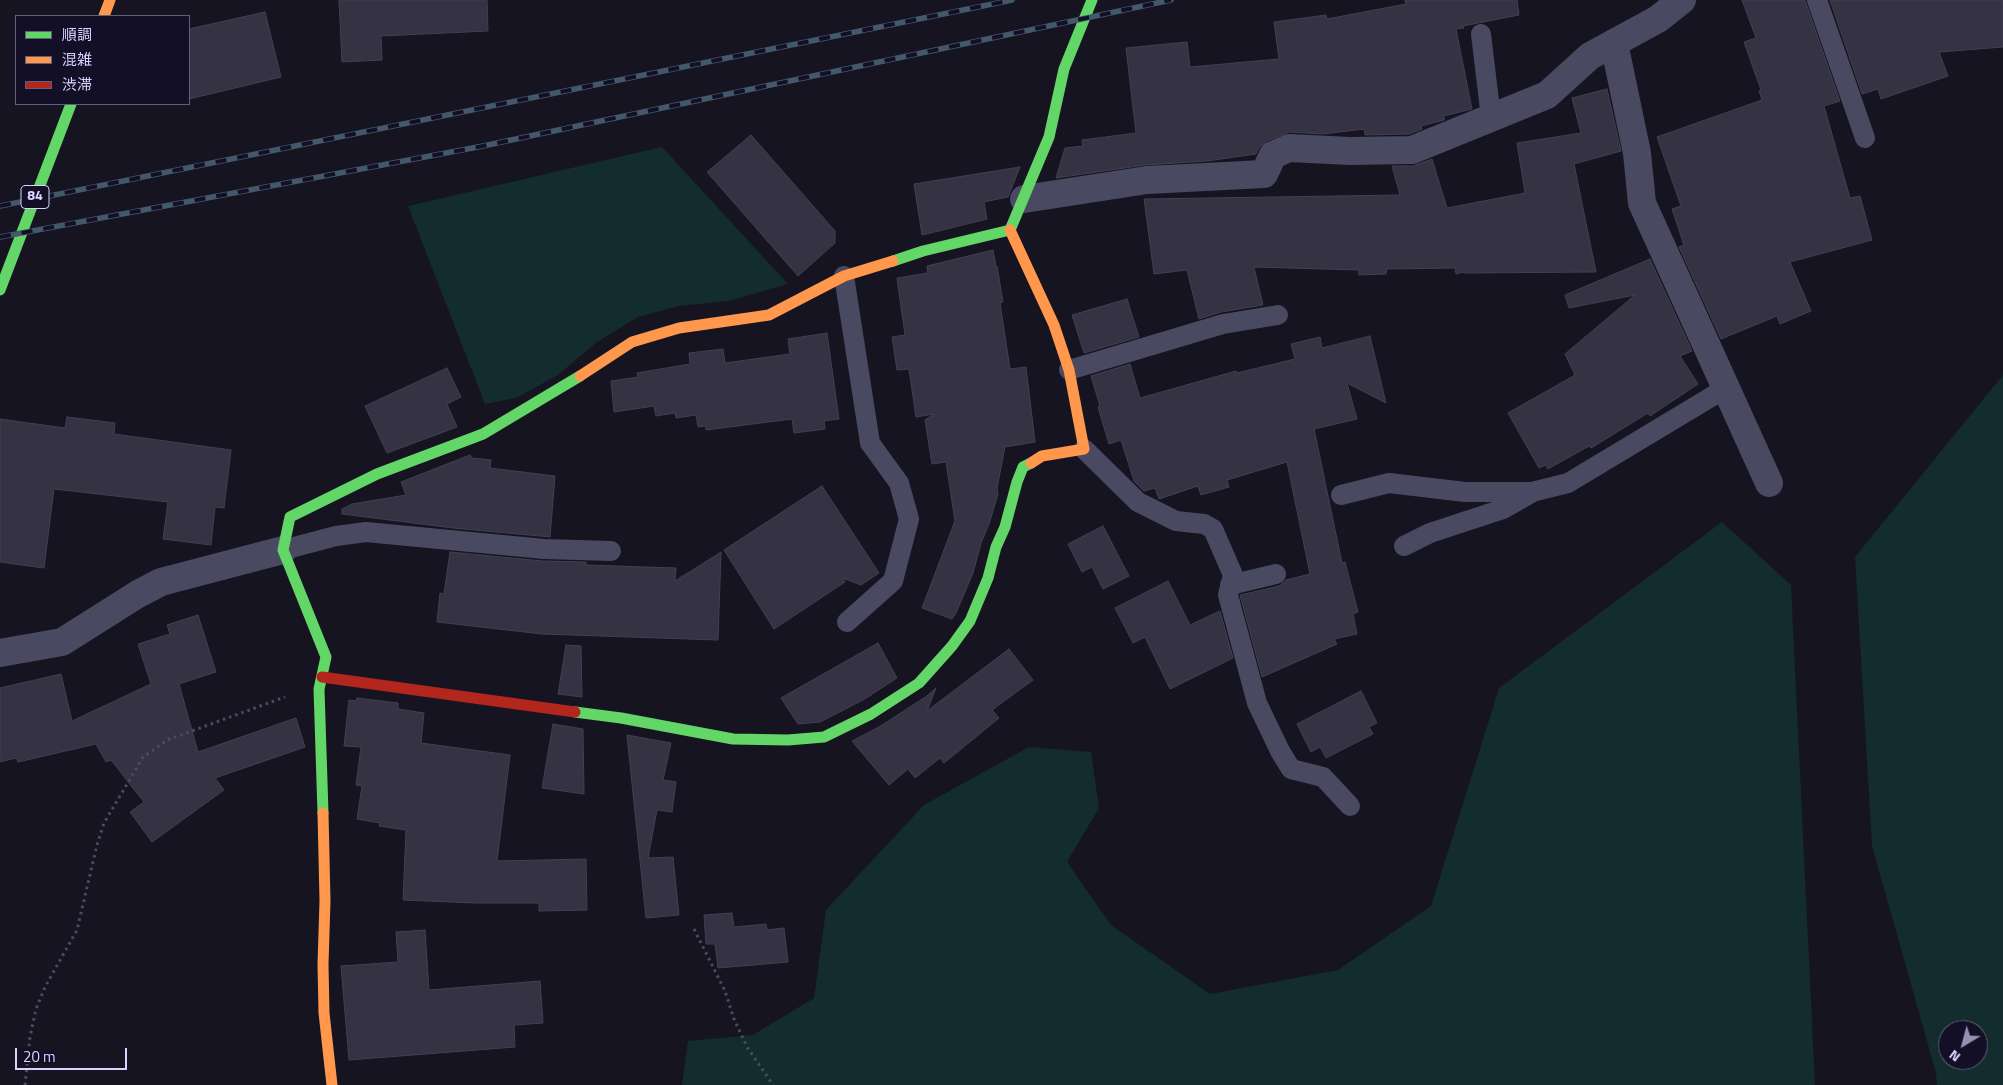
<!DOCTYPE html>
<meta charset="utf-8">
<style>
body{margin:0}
#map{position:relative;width:2003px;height:1085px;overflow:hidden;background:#161421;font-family:"Titillium Web","Noto Sans JP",sans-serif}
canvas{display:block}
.legend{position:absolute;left:15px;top:15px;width:175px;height:90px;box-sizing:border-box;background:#130f26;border:1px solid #625e7d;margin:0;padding:6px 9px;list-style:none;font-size:15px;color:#d9d4ff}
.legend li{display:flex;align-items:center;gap:10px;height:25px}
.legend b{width:25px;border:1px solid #625e7d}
.north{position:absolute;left:1938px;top:1020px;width:50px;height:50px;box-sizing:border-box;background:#130f26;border:1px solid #625e7d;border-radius:50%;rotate:217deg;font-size:14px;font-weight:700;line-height:20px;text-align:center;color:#d9d4ff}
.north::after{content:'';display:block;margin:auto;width:18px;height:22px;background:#9591b1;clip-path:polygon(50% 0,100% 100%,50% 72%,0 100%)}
.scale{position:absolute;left:15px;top:1048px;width:112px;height:22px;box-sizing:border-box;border:2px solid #d9d4ff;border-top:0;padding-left:6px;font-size:15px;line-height:18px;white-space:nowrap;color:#d9d4ff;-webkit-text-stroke:4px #130f26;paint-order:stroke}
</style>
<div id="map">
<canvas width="2003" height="1085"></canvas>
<ul class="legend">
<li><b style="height:6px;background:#63d668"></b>順調</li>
<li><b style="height:6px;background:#ff974d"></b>混雑</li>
<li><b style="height:6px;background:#b3261e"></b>渋滞</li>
</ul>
<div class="north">N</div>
<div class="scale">20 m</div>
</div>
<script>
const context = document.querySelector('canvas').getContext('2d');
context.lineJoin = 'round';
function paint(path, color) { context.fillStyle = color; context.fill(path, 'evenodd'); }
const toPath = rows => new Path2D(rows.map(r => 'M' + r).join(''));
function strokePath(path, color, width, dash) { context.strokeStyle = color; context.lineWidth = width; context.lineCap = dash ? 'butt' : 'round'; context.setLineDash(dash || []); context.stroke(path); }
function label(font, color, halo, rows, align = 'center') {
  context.font = font + ' "Titillium Web",sans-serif'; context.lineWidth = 4; context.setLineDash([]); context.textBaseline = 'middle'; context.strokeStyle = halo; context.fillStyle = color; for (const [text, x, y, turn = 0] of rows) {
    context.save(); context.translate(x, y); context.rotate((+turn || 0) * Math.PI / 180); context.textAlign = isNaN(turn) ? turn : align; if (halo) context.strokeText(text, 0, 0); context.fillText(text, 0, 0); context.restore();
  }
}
paint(toPath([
 [662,147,788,284,728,301,679,306,638,317,597,342,558,375,516,398,485,404,408,206],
 [2003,375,2003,1085,1937,1085,1936,1073,1872,846,1855,557],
 [1948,1030,1978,1030,1978,1060,1948,1060],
 [1722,522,1791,585,1815,1085,682,1085,688,1041,753,1035,814,998,826,910,924,805,1029,747,1091,752,1099,808,1067,862,1111,925,1210,994,1338,970,1431,906,1499,688]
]), '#132c2d');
const building = toPath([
 [339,0,487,0,488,31,381,36,382,60,342,62,339,0],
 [1405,0,1517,0,1519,15,1463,26,1464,28,1456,29,1472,109,1444,116,1444,120,1421,126,1422,129,1409,134,1365,135,1364,129,1323,134,1289,132,1267,141,1259,148,1256,154,1207,161,1145,165,1056,178,1065,148,1083,146,1082,140,1136,133,1126,48,1187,42,1190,67,1279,59,1274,22,1326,15,1327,19,1406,4,1405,0],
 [1742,0,1805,0,1840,101,1824,106,1850,198,1860,196,1872,240,1790,262,1811,311,1780,324,1777,316,1721,339,1679,247,1684,245,1672,209,1681,206,1657,137,1762,100,1759,91,1761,90,1744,42,1756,38,1742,0],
 [1830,0,2003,0,2003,47,1939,52,1948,76,1881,99,1878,89,1862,94,1830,0],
 [265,12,281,77,189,99,189,29,265,12],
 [1607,89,1621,151,1574,164,1596,272,1464,273,1463,272,1456,274,1455,268,1387,269,1386,274,1359,275,1359,270,1254,267,1263,305,1221,312,1199,319,1187,270,1154,274,1144,199,1400,195,1392,166,1413,166,1432,159,1447,208,1525,193,1517,143,1581,133,1572,98,1607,89],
 [751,135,835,231,835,243,798,276,707,172,751,135],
 [1020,167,1008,197,984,202,987,219,922,235,914,184,1020,167],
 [993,250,996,267,997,266,1003,302,1000,303,1010,369,1026,367,1035,442,1005,447,997,488,998,494,989,524,981,543,973,573,956,613,952,619,922,608,955,521,946,462,932,464,925,420,934,414,916,417,909,369,897,370,892,337,905,335,897,278,928,273,927,266,993,250],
 [1650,259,1692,351,1680,356,1698,384,1650,416,1648,413,1591,448,1589,446,1548,469,1546,465,1539,468,1508,413,1575,375,1565,354,1635,295,1569,308,1565,295,1650,259],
 [1127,299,1139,337,1084,353,1072,315,1127,299],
 [827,333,839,419,824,421,825,429,794,433,792,419,706,430,706,426,698,427,696,415,676,418,675,413,656,416,654,406,614,412,611,381,638,377,637,373,690,364,689,353,723,349,725,363,790,354,788,339,827,333],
 [1370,336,1386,403,1347,383,1357,419,1314,429,1342,563,1345,562,1358,612,1353,614,1357,634,1334,639,1337,644,1262,677,1240,595,1279,586,1286,580,1310,574,1287,462,1227,480,1229,487,1201,495,1198,486,1159,499,1155,488,1144,491,1134,481,1121,440,1109,444,1098,407,1100,406,1091,376,1130,364,1140,398,1236,371,1237,373,1295,359,1291,344,1320,337,1322,348,1370,336],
 [447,368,461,397,447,404,457,427,387,453,365,406,447,368],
 [67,417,115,423,114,434,231,450,224,508,215,507,211,545,163,539,168,502,54,489,44,568,0,562,0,419,65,428,67,417],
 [470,455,472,458,491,460,490,468,555,476,550,537,453,528,342,514,342,509,352,504,406,495,401,482,470,455],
 [822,486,879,573,861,585,842,578,845,582,774,629,724,550,822,486],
 [1103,526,1129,576,1103,589,1092,567,1082,572,1068,544,1103,526],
 [450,552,543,561,586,562,586,565,676,568,675,581,721,552,718,640,542,634,437,622,440,593,444,594,450,552],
 [1168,581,1190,625,1220,611,1233,658,1170,689,1145,637,1133,643,1115,608,1168,581],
 [198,615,216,672,179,684,198,752,296,718,305,747,215,778,224,790,152,842,130,812,144,802,111,760,106,762,96,744,18,762,16,758,0,762,0,688,61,674,72,721,151,684,138,644,170,634,167,625,198,615],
 [878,643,897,678,863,700,820,722,798,724,781,698,878,643],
 [566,645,581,646,582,697,558,694,566,645],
 [1009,649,1033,680,992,710,999,718,944,763,940,758,915,778,908,769,889,785,852,741,879,727,927,696,936,688,927,711,1009,649],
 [1361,691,1377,723,1369,727,1373,734,1326,758,1320,747,1311,752,1297,724,1361,691],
 [357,698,398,703,398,709,424,713,421,743,510,755,497,861,586,859,587,910,539,911,539,903,476,903,403,900,406,830,379,826,380,823,357,819,362,786,356,785,361,747,344,746,349,700,356,701,357,698],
 [553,724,583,729,584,794,542,788,553,724],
 [627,735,671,743,663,780,676,782,672,812,657,810,648,858,673,857,679,915,646,918,627,735],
 [732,913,734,927,766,924,767,930,784,928,788,962,718,968,715,944,706,944,704,915,732,913],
 [425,930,429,990,540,981,543,1023,514,1025,515,1047,349,1060,341,966,398,962,396,932,425,930]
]);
paint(building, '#343243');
strokePath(building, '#433f54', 1);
strokePath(toPath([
 [694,929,725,991,734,1019,747,1047,773,1085],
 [25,1085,30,1037,36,1009,45,987,77,930,97,845,104,823,143,757,167,740,285,697]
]), '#44505f', 3, [2.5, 4]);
strokePath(toPath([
 [1817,0,1865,138],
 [1481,34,1491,118],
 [844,276,870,443,899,483,909,519,893,581,847,622],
 [1069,370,1223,324,1278,315],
 [1084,449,1138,502,1176,521,1204,524,1213,529,1233,575,1228,595,1257,703,1280,751,1291,769,1323,777,1350,806],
 [1341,495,1389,483,1465,492,1532,492,1568,483,1726,388],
 [1404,546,1430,533,1503,509,1531,493],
 [283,550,336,536,366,532,544,549,611,551],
 [1230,585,1276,574]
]), '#4a4962', 20);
strokePath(toPath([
 [1614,43,1637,153,1642,203,1769,483],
 [1024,199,1147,180,1264,174,1273,155,1289,148,1350,151,1412,150,1547,95,1590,56,1658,19,1682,0],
 [0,653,62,642,138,594,161,582,283,550]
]), '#4a4962', 28);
strokePath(toPath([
 [893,261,923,251,1010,230,1049,137,1064,69,1092,0],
 [0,290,71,104],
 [575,712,621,718,733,739,788,740,824,737,871,714,919,683,952,646,970,621,988,578,996,547,1005,527,1017,482,1023,467,1031,463],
 [323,813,319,689,326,657,283,550,290,517,377,474,483,434,580,376]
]), '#63d668', 11);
strokePath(toPath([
 [104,16,110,0],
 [1010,230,1054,325,1069,370,1084,449,1042,456,1031,463],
 [580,376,632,342,679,328,769,315,844,276,893,261],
 [323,813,325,901,323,964,324,1013,332,1085]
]), '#ff974d', 11);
strokePath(toPath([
 [322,677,575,712]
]), '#b3261e', 11);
const rail = toPath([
 [0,206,1012,0],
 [0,237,483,146,1171,0]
]);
strokePath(rail, '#43596b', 5.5);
strokePath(rail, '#130f26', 4, [11]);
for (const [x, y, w] of [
 [35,197,28]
]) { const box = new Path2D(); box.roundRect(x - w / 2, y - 11.5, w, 23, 4); context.fillStyle = '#130f26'; context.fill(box); strokePath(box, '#d9d4ff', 1); }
label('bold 14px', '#d9d4ff', null, [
 ["84",35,197]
]);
</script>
